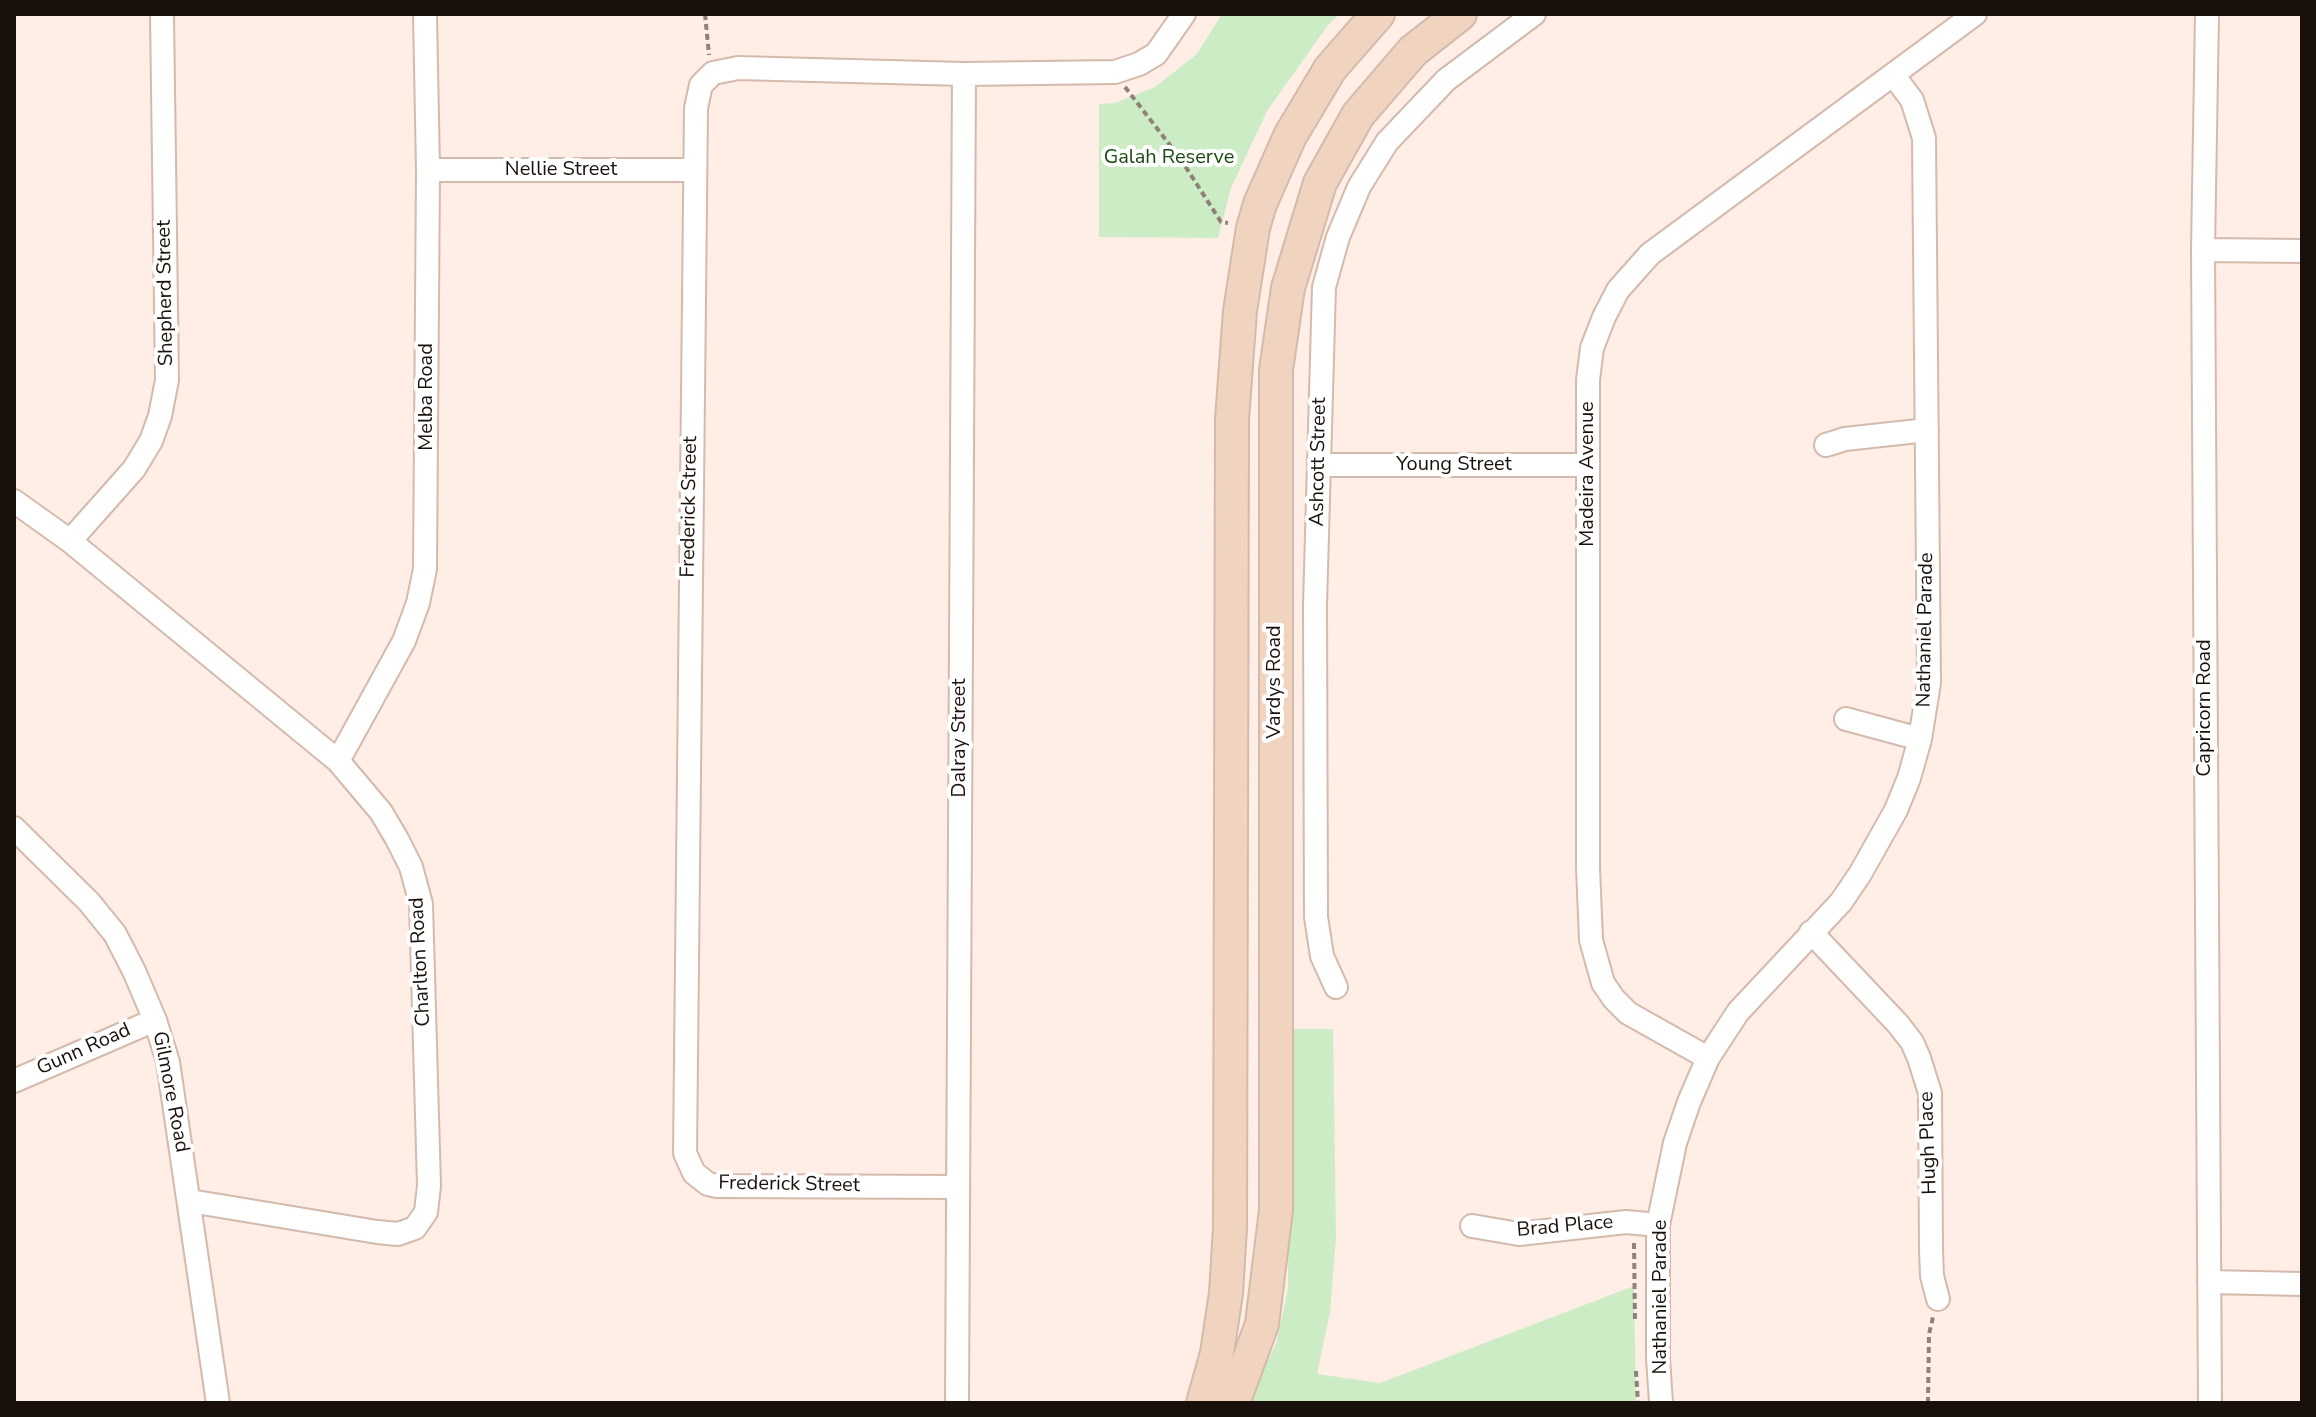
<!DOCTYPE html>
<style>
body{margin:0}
#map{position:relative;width:2316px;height:1417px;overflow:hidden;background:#feeee5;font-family:"Nunito Sans",sans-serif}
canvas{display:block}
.frame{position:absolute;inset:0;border:16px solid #19100b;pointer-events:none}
</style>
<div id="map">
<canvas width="2316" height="1417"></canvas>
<div class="frame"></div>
</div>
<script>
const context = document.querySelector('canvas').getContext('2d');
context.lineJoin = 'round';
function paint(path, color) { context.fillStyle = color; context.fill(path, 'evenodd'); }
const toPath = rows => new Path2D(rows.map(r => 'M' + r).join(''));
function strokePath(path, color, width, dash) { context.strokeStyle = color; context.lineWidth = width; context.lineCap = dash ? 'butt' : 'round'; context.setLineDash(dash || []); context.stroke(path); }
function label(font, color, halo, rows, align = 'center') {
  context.font = font + ' "Nunito Sans",sans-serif'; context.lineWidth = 8; context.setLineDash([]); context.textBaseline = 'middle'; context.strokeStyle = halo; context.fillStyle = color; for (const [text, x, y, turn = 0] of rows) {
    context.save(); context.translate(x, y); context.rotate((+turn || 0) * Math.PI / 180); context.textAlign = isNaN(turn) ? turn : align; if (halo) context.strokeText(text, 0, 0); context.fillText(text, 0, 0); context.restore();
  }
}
paint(toPath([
 [1222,14,1340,14,1328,25,1267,111,1231,188,1218,238,1099,237,1099,104,1115,103,1155,87,1197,54],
 [1288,1029,1333,1029,1336,1237,1330,1312,1317,1374,1380,1383,1634,1286,1636,1403,1251,1403,1258,1378,1276,1344,1288,1289]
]), '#ccecc6');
const minor = toPath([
 [2207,14,2203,250,2210,1403],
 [428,170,694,170],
 [2203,250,2302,251],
 [1826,445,1845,439,1927,430],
 [1320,465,1588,465],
 [14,501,70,541,338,761,381,812,397,839,411,867,421,904,429,1186,426,1212,415,1228,398,1234,377,1232,190,1201],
 [70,541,134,469,151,441,160,416,167,380,162,14],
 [1846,719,1920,739],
 [338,761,404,641,418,603,425,569,428,170,425,14],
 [14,828,89,902,115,934,134,971,155,1020,168,1062,218,1403],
 [1811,932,1898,1024,1912,1042,1919,1058,1930,1093,1931,1250,1932,1276,1938,1299],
 [1336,987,1322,956,1316,917,1315,605,1324,287,1338,237,1359,187,1387,142,1446,80,1534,14],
 [1708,1058,1628,1013,1614,999,1603,983,1591,940,1588,868,1588,380,1592,348,1604,317,1618,290,1650,254,1975,14],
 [14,1081,155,1020],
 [958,1187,717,1186,708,1184,694,1173,685,1153,696,108,701,85,713,73,738,68,964,74,1115,72,1139,64,1156,54,1184,14],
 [1472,1226,1519,1234,1626,1222,1658,1225],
 [2209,1282,2302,1284],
 [957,1403,964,74],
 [1661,1403,1658,1358,1658,1225,1675,1143,1689,1102,1708,1058,1738,1012,1841,902,1860,874,1896,810,1909,778,1920,739,1929,683,1924,138,1912,100,1894,76]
]);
const secondary = toPath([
 [1203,1403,1217,1353,1226,1293,1230,1228,1232,419,1240,311,1253,228,1260,204,1290,136,1330,69,1378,14],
 [1233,1403,1262,1324,1276,1210,1276,370,1288,288,1320,183,1358,115,1413,51,1460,14]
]);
strokePath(minor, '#d4baac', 26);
strokePath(secondary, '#d4baac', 36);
strokePath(toPath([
 [705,14,709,55],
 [1125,87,1180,158,1221,222,1228,223],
 [1634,1243,1635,1323],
 [1636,1371,1638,1403],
 [1928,1403,1929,1334,1933,1317]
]), '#8e817a', 4, [6, 4]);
strokePath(minor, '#fff', 22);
strokePath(secondary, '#f0d4bf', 32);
label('20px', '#1a4911', '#fff', [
 ["Galah Reserve",1169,158]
]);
label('20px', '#19100b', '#fff', [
 ["Nellie Street",561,170],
 ["Shepherd Street",166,293,-91],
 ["Melba Road",427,397,-90],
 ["Ashcott Street",1319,462,-89],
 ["Young Street",1454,465],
 ["Madeira Avenue",1588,474,-90],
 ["Frederick Street",690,507,-89],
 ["Nathaniel Parade",1926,630,-89],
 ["Vardys Road",1275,682,-90],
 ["Capricorn Road",2205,708,-90],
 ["Dalray Street",960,738,-90],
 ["Charlton Road",421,962,-93],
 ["Gunn Road",84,1050,-24],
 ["Gilmore Road",170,1092,79],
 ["Hugh Place",1929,1143,-92],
 ["Frederick Street",789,1185,1],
 ["Brad Place",1565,1227,-5],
 ["Nathaniel Parade",1661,1297,-90]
]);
</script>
